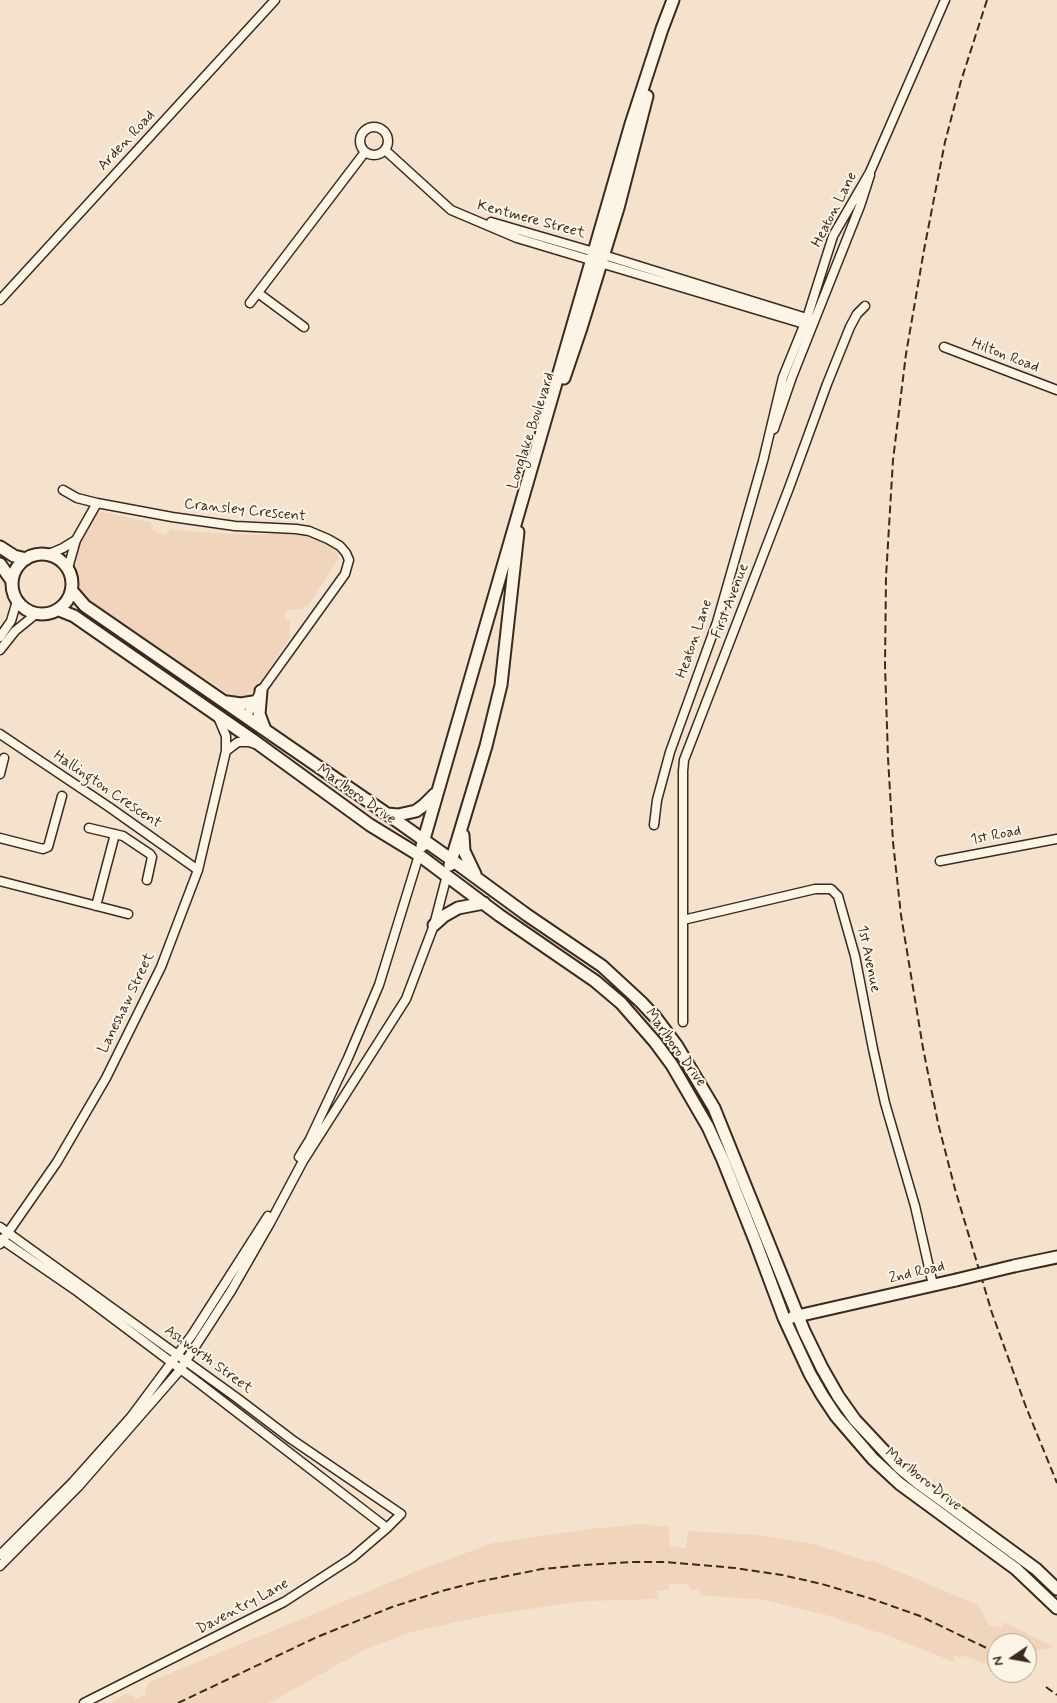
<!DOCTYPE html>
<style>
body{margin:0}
#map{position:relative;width:1057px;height:1703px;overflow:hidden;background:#f5e2cd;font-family:Mynerve,sans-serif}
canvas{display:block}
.north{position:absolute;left:987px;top:1633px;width:50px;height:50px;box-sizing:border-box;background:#fcf5e5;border:1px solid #afa495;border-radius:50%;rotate:258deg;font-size:14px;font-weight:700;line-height:20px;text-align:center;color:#3b2a1e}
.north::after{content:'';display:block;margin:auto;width:18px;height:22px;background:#3b2a1e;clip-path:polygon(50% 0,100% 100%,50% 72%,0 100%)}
</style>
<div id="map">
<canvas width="1057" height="1703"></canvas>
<div class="north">N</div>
</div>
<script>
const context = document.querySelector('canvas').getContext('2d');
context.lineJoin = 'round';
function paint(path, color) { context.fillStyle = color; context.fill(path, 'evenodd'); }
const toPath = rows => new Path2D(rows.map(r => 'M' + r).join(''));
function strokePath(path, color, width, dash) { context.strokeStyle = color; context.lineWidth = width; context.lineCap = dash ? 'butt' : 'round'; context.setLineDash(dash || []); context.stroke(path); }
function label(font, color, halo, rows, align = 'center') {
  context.font = font + ' Mynerve,sans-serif'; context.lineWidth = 4; context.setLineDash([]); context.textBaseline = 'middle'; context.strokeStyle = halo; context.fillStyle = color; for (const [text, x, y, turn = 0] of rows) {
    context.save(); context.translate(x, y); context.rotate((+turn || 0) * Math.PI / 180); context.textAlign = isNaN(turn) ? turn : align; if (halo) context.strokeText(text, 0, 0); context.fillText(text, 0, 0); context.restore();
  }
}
paint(toPath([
 [102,512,150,522,153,530,165,535,171,529,186,531,252,535,284,533,310,537,329,545,338,553,338,560,308,606,301,609,287,610,285,616,290,622,290,637,253,693,245,698,232,697,211,682,160,651,81,595,76,567,72,561,73,548,87,531,94,515],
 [641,1524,669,1527,670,1546,686,1548,688,1531,759,1535,813,1544,867,1561,874,1561,978,1605,990,1626,1002,1627,1004,1622,1054,1647,1027,1652,1027,1643,997,1643,997,1668,961,1655,960,1658,954,1656,954,1662,892,1637,826,1615,765,1600,700,1595,699,1589,691,1590,687,1584,670,1584,668,1590,657,1591,659,1599,584,1601,488,1615,412,1632,368,1648,269,1703,110,1703,126,1694,134,1696,135,1699,146,1694,145,1691,149,1682,422,1569,493,1543,589,1529]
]), '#f0d5bc');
const street = toPath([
 '360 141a14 14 0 1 1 28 0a14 14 0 1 1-28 0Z',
 [385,150,451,210,517,238,811,326],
 [491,222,594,252,813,320],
 [258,293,304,327],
 [0,300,275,0],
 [250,303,365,152],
 [944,347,1057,390],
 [774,429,792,377,860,206,870,175],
 [63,490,77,498,97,503,172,517,235,526,296,529,309,531,328,539,340,546,346,553,349,560,345,574,261,691,246,717],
 [49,554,63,548,76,540],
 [68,568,76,540,97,503],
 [0,637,11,621,17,601],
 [0,650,15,631,36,614],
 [0,734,109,807,198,870],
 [226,751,238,742,249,742,255,744],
 [0,774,4,758],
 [654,825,657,800,670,752,717,622,763,461,783,377,807,318,833,236,870,172,945,0],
 [89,828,123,836,150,854,152,857,147,880],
 [0,838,43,849,48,847,62,796],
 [940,861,1057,839],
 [0,881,128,914],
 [96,906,115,834],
 [683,920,815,889,831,889,838,896,855,956,873,1049,885,1103,915,1206,933,1285],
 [683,1022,683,771,684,760,789,488,827,384,850,327,857,314,865,306],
 [299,1157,310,1139,348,1058,379,985,419,855],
 [0,1227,237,1398,291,1439,401,1514,387,1528,352,1558,284,1602,84,1703],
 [1,1239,78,1292,199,1383,387,1528],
 [0,1244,57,1162,106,1078,161,967,198,870,226,751,226,736,218,717],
 [0,1555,73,1482,131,1417,192,1335,268,1216],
 [0,1566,78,1487,180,1370,231,1291,270,1223,303,1161,406,999,434,925,447,875]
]);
const secondary = toPath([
 [564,378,581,328,618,208,647,96],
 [0,547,14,556,26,559],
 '12 584a30 30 0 1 1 60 0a30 30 0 1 1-60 0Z',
 [0,564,12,581],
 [72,591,85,606,387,814,452,860,527,915,602,966,641,1002,656,1018,677,1046,714,1108,804,1331,822,1368,838,1396,855,1420,899,1467,917,1482,1036,1569,1057,1589],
 [59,610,74,616,97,632,253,740,370,825,419,855,499,915,595,981,621,1003,655,1042,672,1065,708,1127,723,1160,756,1243,784,1318,810,1374,822,1395,836,1416,873,1459,900,1484,1016,1569,1057,1608],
 [261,691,259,714,265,730],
 [227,702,241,704,253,702],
 [387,814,398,815,416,811,424,805,435,794],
 [463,835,464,851,475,874],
 [422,846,631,124,662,29,673,0],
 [450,865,486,746,501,685,518,532],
 [434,925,444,916,458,908,484,903],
 [1014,1266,1057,1257],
 [793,1317,956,1280]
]);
strokePath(street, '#3b2a1e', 11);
strokePath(secondary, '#3b2a1e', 15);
strokePath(street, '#fcf5e5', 8);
strokePath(secondary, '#fcf5e5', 11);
strokePath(toPath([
 [987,0,961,81,945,142,924,250,906,354,893,460,886,577,885,665,888,758,893,842,901,915,923,1048,938,1123,955,1189,992,1313,1026,1407,1057,1483],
 [1046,1687,1057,1695],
 [178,1703,317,1637,392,1607,442,1591,477,1582,542,1569,584,1565,634,1562,665,1562,735,1568,782,1575,822,1584,872,1599,920,1616,997,1653]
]), '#3b2a1e', 2, [8, 4]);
const secondaryBridge = toPath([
 [956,1280,1014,1266]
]);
strokePath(secondaryBridge, '#3b2a1e', 15, []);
strokePath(secondaryBridge, '#fcf5e5', 11);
label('15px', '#3b2a1e', '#fcf5e5', [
 ["Arden Road",127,141,-47],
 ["Heaton Lane",835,210,-63],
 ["Kentmere Street",531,220,15],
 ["Hilton Road",1005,356,21],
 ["Longlake Boulevard",532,431,-72],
 ["Cransley Crescent",245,511,6],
 ["First Avenue",731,601,-69],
 ["Heaton Lane",695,639,-71],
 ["Hallington Crescent",107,790,34],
 ["Marlboro Drive",356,795,35],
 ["1st Road",996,836,-11],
 ["1st Avenue",868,959,78],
 ["Laneshaw Street",127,1003,-64],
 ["Marlboro Drive",675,1048,54],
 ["2nd Road",917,1273,-13],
 ["Ashworth Street",208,1360,36],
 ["Marlboro Drive",923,1480,38],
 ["Daventry Lane",243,1607,-28]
]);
</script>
